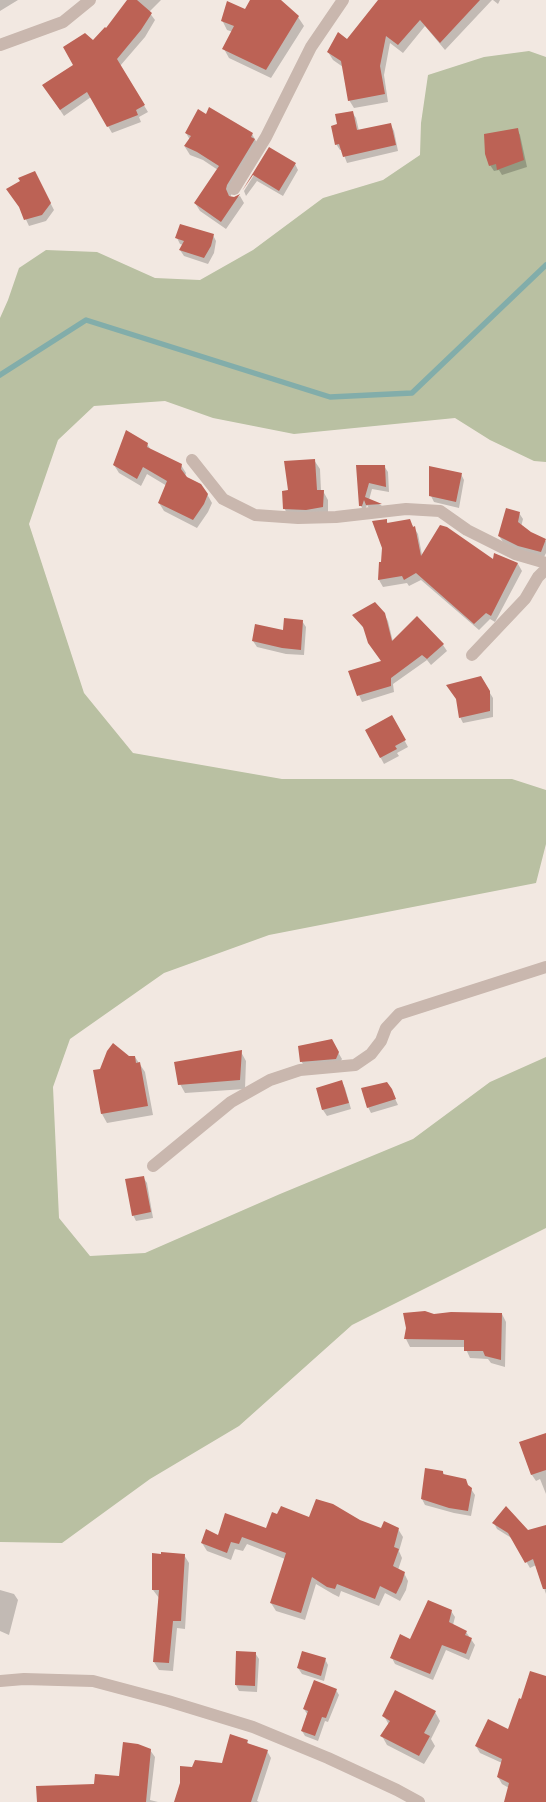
<!DOCTYPE html>
<style>
body{margin:0}
canvas{display:block;background:#f2e8e1}
</style>
<canvas width="546" height="1802"></canvas>
<script>
const context = document.querySelector('canvas').getContext('2d');
context.lineJoin = 'round';
function paint(path, color) { context.fillStyle = color; context.fill(path, 'evenodd'); }
const toPath = rows => new Path2D(rows.map(r => 'M' + r).join(''));
function strokePath(path, color, width, dash) { context.strokeStyle = color; context.lineWidth = width; context.lineCap = dash ? 'butt' : 'round'; context.setLineDash(dash || []); context.stroke(path); }
paint(toPath([
 [529,51,546,57,546,462,534,461,490,440,455,418,294,434,213,418,165,401,94,406,58,440,29,524,84,693,133,753,282,779,512,779,546,790,546,844,536,883,269,935,164,973,70,1039,53,1087,59,1218,90,1256,145,1253,280,1194,413,1139,490,1082,546,1057,546,1228,352,1325,239,1426,150,1479,62,1543,0,1542,0,318,8,300,19,268,46,250,97,252,155,278,200,280,253,250,323,198,383,180,420,155,421,123,428,75,484,57]
]), '#b9c0a2');
paint(toPath([
 [0,0,18,0,0,11],
 [128,0,161,0,149,12,155,20,145,37,120,66,148,112,139,117,141,122,112,133,91,97,64,116,48,92,75,65,93,42,107,30],
 [251,0,298,17,304,26,271,78,229,58,224,49,233,32,227,30,222,20,245,11],
 [423,0,492,0,445,50,425,26,403,53,390,43,384,75,388,102,354,108,349,100,343,67,333,60,328,52],
 [493,0,500,0,498,4],
 [352,112,356,118,359,131,391,125,394,131,398,151,347,163,342,150,340,150,336,144,338,125],
 [517,129,520,135,527,167,502,175,499,170,494,171,490,165],
 [186,133,252,134,257,143,259,148,230,197,234,198,240,196,244,203,226,229,200,211,195,203,218,170,203,160,190,155,185,147,190,140],
 [270,149,295,164,298,170,283,196,257,181,246,196,244,191],
 [38,179,54,210,46,221,29,226,21,209],
 [213,235,216,241,214,253,208,264,184,256,180,250,183,245,180,244,177,238],
 [147,444,151,450,181,465,186,473,185,476,207,494,212,503,208,512,197,528,164,511,159,503,167,486,147,474,141,486,119,473,114,465],
 [314,460,320,469,321,491,323,491,328,500,328,516,290,518,284,508,289,491],
 [384,466,388,472,389,492,372,489,369,500,381,505,384,509,371,511,367,505,364,512,361,506,358,467],
 [461,474,464,480,459,508,434,502,431,496],
 [519,513,523,519,521,527,531,534,546,541,546,553,544,557,522,552,503,542,499,536],
 [409,520,418,534,422,555,493,561,495,554,518,564,522,571,495,622,490,619,479,630,421,580,409,586,407,583,383,587,379,580,380,563,383,563,386,521,389,524],
 [384,614,388,621,393,642,417,618,443,645,447,651,431,665,427,660,393,684,394,692,362,702,349,672,383,661,365,630,354,615],
 [302,621,306,627,304,655,286,654,257,647,253,641,284,631],
 [480,677,493,698,493,717,463,723,460,717],
 [392,717,408,747,397,753,399,756,384,764,366,730],
 [335,1047,342,1059,339,1064,305,1067,301,1061],
 [241,1052,246,1061,245,1089,185,1093,180,1084],
 [129,1057,135,1057,145,1072,153,1115,107,1123,102,1114,101,1070],
 [342,1082,345,1088,351,1109,327,1116,323,1110,318,1089],
 [391,1090,398,1105,371,1113,368,1107],
 [143,1177,147,1183,153,1218,136,1221,133,1215],
 [502,1314,506,1322,505,1367,491,1363,488,1359,470,1358,465,1347,410,1347,406,1339,407,1328,434,1315],
 [546,1438,546,1494,540,1479,536,1481,532,1475,521,1443],
 [443,1472,445,1476,471,1489,475,1495,471,1516,454,1513,425,1505,422,1499],
 [310,1518,359,1521,382,1530,398,1529,403,1537,399,1551,402,1558,398,1570,404,1573,408,1581,406,1590,400,1601,385,1593,379,1606,341,1591,339,1597,333,1594,316,1584,305,1620,276,1611,271,1603,285,1559,247,1544,243,1551,235,1549,231,1560,207,1551,202,1543,219,1536,267,1529],
 [494,1523,546,1537,546,1594,536,1565,530,1568,513,1539,497,1529],
 [184,1555,189,1563,185,1629,177,1628,173,1671,159,1670,154,1662,159,1598,153,1590],
 [0,1590,14,1594,18,1600,9,1635,0,1631],
 [451,1611,455,1617,453,1625,466,1632,475,1645,469,1660,446,1650,433,1680,395,1664,392,1658,411,1640],
 [255,1653,259,1659,257,1692,239,1691,236,1685],
 [325,1659,328,1665,324,1681,302,1674,298,1668],
 [546,1677,546,1802,505,1802,509,1788,502,1784,498,1777,502,1763,480,1753,476,1746,509,1730,522,1700],
 [336,1690,339,1695,328,1722,325,1721,318,1741,305,1736,302,1731,307,1714,304,1709],
 [435,1712,440,1721,431,1739,435,1746,424,1764,387,1745,382,1736,389,1725,384,1716],
 [247,1741,249,1745,267,1751,271,1758,257,1801,259,1802,175,1802,193,1768,223,1765],
 [150,1750,155,1757,150,1800,158,1802,38,1802,120,1777]
]), '#0003');
strokePath(toPath([
 [0,375,86,320,330,397,412,393,546,265]
]), '#82adaa', 5.5);
paint(toPath([
 [127,0,137,0,152,13,141,30,117,59,145,105,136,110,138,115,107,127,87,92,60,110,42,85,73,65,63,47,85,33,93,40,105,27,106,28],
 [250,0,281,0,299,16,266,70,222,49,234,26,221,21,227,1,245,9],
 [378,0,480,0,440,43,420,20,398,45,386,36,380,66,385,94,348,101,341,61,327,52,338,32,347,39],
 [209,107,253,133,251,137,255,139,227,185,226,189,229,196,234,197,240,194,221,222,194,203,219,166,197,152,184,146,191,136,185,133,198,109,206,114],
 [353,111,357,130,391,123,396,145,343,157,339,144,335,145,331,126,337,124,335,114],
 [518,128,524,160,497,170,496,164,489,166,485,154,484,134],
 [269,147,296,163,279,191,253,175,242,191],
 [35,171,51,203,42,215,24,220,19,207,6,189,20,181,18,178],
 [180,224,214,234,211,246,204,258,179,250,184,241,175,238],
 [126,430,148,443,147,447,182,464,181,469,187,477,201,484,208,494,204,504,193,520,158,503,167,481,143,467,137,479,113,465],
 [315,459,317,490,324,490,323,507,306,510,283,509,282,491,288,490,284,461],
 [356,465,385,465,386,487,369,483,365,497,382,504,366,505,364,500,362,506,359,506],
 [429,466,462,473,456,502,429,496],
 [506,508,520,512,518,522,531,532,546,539,541,552,518,546,498,536],
 [387,519,387,523,410,519,413,527,415,526,421,556,440,525,447,527,493,559,494,553,518,563,491,616,486,613,474,624,416,573,404,580,402,576,378,580,379,562,381,562,382,548,372,521],
 [375,602,385,613,392,641,417,616,444,644,427,659,422,655,391,678,391,686,357,696,348,671,381,661,368,643,363,627,352,615],
 [284,618,303,620,301,650,282,648,252,641,255,624,283,630],
 [481,676,490,691,490,711,459,718,456,699,446,685],
 [392,715,406,740,395,746,397,749,380,758,365,730],
 [332,1039,339,1052,336,1059,300,1062,298,1046],
 [113,1043,129,1056,135,1056,136,1063,140,1062,148,1106,101,1114,93,1070,100,1069,107,1051],
 [242,1050,240,1080,178,1085,174,1062],
 [342,1080,349,1103,322,1110,316,1088],
 [387,1082,392,1089,396,1099,367,1108,361,1088],
 [144,1176,151,1212,132,1216,125,1179],
 [425,1311,434,1314,451,1312,502,1313,501,1360,485,1356,483,1351,464,1351,464,1340,404,1339,406,1328,403,1313],
 [546,1433,546,1470,531,1475,519,1442],
 [425,1468,443,1471,443,1474,466,1479,468,1485,472,1488,468,1511,449,1508,421,1499],
 [316,1499,333,1504,360,1520,381,1528,384,1521,399,1528,394,1547,399,1549,393,1566,405,1572,402,1582,396,1594,380,1586,375,1599,337,1584,335,1589,327,1587,312,1577,301,1613,270,1603,286,1553,242,1537,239,1544,231,1542,227,1553,201,1543,206,1529,218,1535,225,1513,266,1528,272,1512,277,1514,281,1506,309,1517],
 [506,1506,528,1530,546,1525,546,1589,543,1589,533,1559,525,1563,508,1533,492,1523],
 [161,1552,185,1554,181,1621,173,1621,169,1663,153,1662,159,1590,152,1590,152,1553,161,1554],
 [428,1600,452,1610,449,1622,467,1631,465,1635,472,1638,466,1654,442,1645,430,1674,390,1658,400,1634,410,1639],
 [236,1651,256,1652,255,1686,235,1685],
 [302,1651,326,1658,321,1676,297,1668],
 [530,1671,546,1676,546,1802,504,1802,509,1783,497,1777,502,1759,475,1746,488,1719,508,1729,519,1698,521,1699],
 [314,1680,337,1689,326,1718,322,1717,315,1736,301,1731,308,1711,303,1709],
 [395,1690,436,1711,424,1733,430,1736,419,1756,380,1736,390,1721,382,1716],
 [230,1734,248,1740,247,1743,268,1750,251,1802,174,1802,180,1783,180,1766,192,1767,195,1760,222,1763],
 [123,1742,138,1744,151,1749,146,1802,37,1802,36,1786,94,1784,95,1774,119,1776]
]), '#bc6255');
strokePath(toPath([
 [0,45,63,22,90,0],
 [234,189,266,137,311,47,343,0],
 [192,460,223,499,255,515,298,518,336,517,406,509,440,511,467,530,515,554,546,563],
 [472,655,525,599,538,577,546,569],
 [153,1166,231,1102,270,1080,300,1070,355,1065,371,1054,381,1041,386,1028,399,1014,546,967],
 [0,1681,24,1679,93,1681,168,1701,253,1727,328,1758,397,1790,419,1802]
]), '#c9b7ae', 12);
</script>
